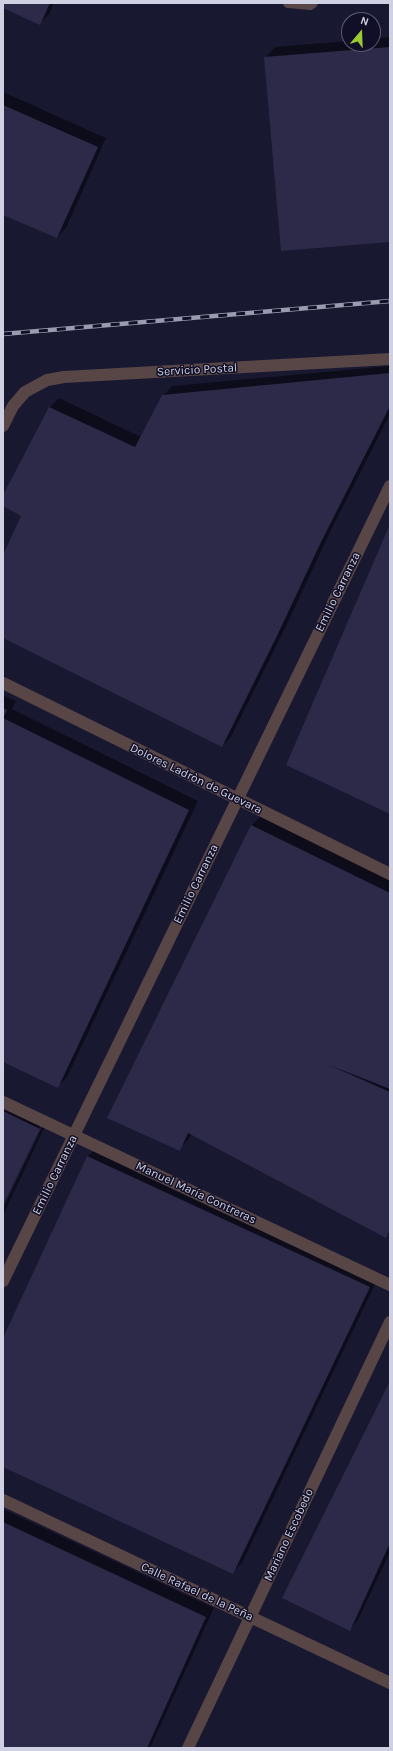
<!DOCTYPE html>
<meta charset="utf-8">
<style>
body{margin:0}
#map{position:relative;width:393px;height:1751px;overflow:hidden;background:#191831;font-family:Karla,sans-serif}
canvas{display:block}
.frame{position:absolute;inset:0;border:4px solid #cfd0e1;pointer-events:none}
.north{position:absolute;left:341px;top:12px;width:40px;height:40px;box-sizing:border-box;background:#100f27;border:1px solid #5c5c71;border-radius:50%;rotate:19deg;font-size:11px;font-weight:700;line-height:16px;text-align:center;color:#cfd0e1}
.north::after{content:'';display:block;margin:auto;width:14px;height:18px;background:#9cca31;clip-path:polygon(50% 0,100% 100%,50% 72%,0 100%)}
</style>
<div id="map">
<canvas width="393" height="1751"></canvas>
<div class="frame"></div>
<div class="north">N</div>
</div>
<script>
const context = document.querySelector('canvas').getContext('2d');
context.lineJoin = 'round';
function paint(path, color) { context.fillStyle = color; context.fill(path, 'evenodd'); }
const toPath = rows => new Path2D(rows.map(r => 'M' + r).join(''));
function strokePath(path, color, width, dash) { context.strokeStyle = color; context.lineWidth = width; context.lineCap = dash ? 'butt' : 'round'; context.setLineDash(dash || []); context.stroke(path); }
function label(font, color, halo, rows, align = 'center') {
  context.font = font + ' Karla,sans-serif'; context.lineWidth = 3; context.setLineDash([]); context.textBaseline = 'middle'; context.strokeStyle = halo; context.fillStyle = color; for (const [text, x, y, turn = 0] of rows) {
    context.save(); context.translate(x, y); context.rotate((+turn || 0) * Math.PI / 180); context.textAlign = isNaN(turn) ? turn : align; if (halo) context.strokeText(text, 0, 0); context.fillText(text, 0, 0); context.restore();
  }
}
paint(toPath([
 [3,3,54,3,49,14,40,23,4,7,3,9],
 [390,37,390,241,265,58,275,47,349,41,349,44,373,44,373,39],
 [3,92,106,138,66,228,57,237,3,214],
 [390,366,390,414,331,530,285,628,231,737,222,746,3,637,3,557,23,515,3,505,3,497,50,407,59,398,141,437,163,396,172,386],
 [3,695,16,701,12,709,198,801,67,1077,58,1086,3,1061],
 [261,816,390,880,390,1233,386,1237,192,1134,188,1140,179,1149,108,1118,252,825],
 [3,1099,48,1120,3,1215,3,1209,43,1125,41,1125,3,1204],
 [96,1148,378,1278,242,1563,233,1572,3,1466,3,1340,87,1157],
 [390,1383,390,1552,358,1620,350,1629],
 [3,1509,214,1608,150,1748,3,1748]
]), '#0007');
paint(toPath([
 [3,3,50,3,40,25,3,8],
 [390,47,390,242,281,251,264,57],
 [3,105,98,147,57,238,3,215],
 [390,373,390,406,322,540,276,638,222,747,3,638,3,555,21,516,3,506,3,495,49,407,135,447,162,395],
 [390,524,390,814,286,765],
 [3,708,7,710,3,718,189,810,58,1088,3,1062],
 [251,825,390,893,390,1089,329,1065,390,1092,390,1230,386,1238,188,1133,180,1151,107,1118],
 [3,1111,40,1129,3,1205],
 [87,1156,370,1287,233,1574,3,1467,3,1338],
 [390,1381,390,1543,350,1631,282,1598],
 [3,1522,206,1617,147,1748,3,1748]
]), '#2c2949');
strokePath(toPath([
 [288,3,310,5,313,3]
]), '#584546', 10);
strokePath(toPath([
 [3,426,13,406,25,392,47,380,64,377,390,359],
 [3,1102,390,1285],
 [3,1281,390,486],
 [3,1500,390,1683],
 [188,1748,390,1322]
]), '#584546', 12);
strokePath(toPath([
 [3,683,390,874]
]), '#584546', 12);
const rail = toPath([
 [3,334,390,301]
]);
strokePath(rail, '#9b9baf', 4.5);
strokePath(rail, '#100f27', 3, [9]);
label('12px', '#cfd0e1', '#100f27', [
 ["Servicio Postal",197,370,-3],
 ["Emilio Carranza",338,592,-64],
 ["Dolores Ladròn de Guevara",196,779,26],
 ["Emilio Carranza",196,884,-64],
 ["Emilio Carranza",55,1175,-64],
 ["Manuel María Contreras",196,1193,25],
 ["Mariano Escobedo",289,1535,-65],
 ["Calle Rafael de la Peña",197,1592,25]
]);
</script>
